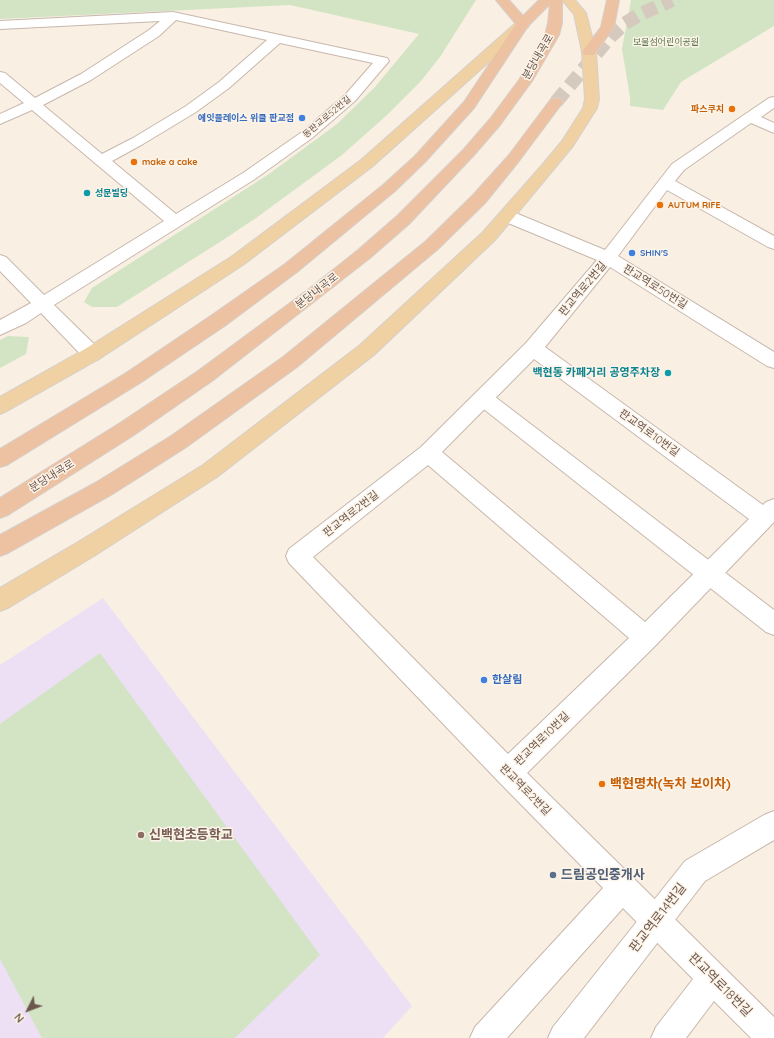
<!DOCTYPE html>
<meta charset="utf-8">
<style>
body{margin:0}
#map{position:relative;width:774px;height:1038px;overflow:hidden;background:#f9f0e3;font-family:Quicksand,sans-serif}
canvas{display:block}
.north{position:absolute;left:8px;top:990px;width:40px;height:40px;-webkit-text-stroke:3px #fcf4e9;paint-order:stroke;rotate:228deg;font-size:11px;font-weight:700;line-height:16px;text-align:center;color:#6d574d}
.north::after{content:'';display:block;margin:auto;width:14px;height:18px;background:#6d574d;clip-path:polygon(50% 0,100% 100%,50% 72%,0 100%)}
</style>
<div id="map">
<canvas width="774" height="1038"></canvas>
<div class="north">N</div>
</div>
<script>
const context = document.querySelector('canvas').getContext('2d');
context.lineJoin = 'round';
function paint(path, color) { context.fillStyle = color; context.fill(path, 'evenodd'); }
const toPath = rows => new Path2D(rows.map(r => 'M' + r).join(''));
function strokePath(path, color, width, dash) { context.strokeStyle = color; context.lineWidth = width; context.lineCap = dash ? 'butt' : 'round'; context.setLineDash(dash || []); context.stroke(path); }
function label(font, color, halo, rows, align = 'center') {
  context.font = font + ' Quicksand,"Noto Sans KR",sans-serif'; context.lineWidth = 3; context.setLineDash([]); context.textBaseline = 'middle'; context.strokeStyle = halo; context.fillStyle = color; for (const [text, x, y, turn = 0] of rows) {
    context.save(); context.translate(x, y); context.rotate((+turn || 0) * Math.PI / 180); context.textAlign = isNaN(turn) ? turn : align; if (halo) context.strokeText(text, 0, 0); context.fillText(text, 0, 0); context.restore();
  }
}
paint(toPath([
 [103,598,412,1006,383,1038,0,1038,0,665]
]), '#ede0f5');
paint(toPath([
 [0,0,476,0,440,57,421,81,386,116,342,155,256,218,220,242,117,307,92,307,84,302,92,288,269,174,337,124,374,88,419,34,290,5,0,19],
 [631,0,774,0,774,26,681,82,663,110,630,106,630,97,622,49],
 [8,336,29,337,26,354,0,368,0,340],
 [100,653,320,955,235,1038,42,1038,0,959,0,724]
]), '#d2e4c4');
strokePath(toPath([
 [556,102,611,36,624,24,639,15,672,0]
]), '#d6cabe', 14, [14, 7]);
const pedestrian = toPath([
 [483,390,490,393,774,610,774,635,766,632,476,403,473,398,476,393,483,390],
 [774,811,774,840,705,881,584,1038,548,1038,553,1027,685,861,764,815,774,811]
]);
const minor = toPath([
 [173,12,382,57,387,58,389,61,355,101,312,138,255,179,54,305,99,349,102,354,99,359,92,361,85,359,41,313,26,323,0,335,0,320,31,303,0,271,0,255,6,257,44,295,164,221,32,110,0,124,0,114,24,103,0,83,0,72,5,73,35,98,81,74,149,30,160,21,0,29,0,21,173,12],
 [176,20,267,40,219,82,186,106,133,138,102,154,43,105,91,80,159,36,176,20],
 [280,43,373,63,345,95,302,132,243,173,176,214,112,161,143,144,196,112,229,88,280,43],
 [774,97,774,108,761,117,774,123,774,133,751,123,684,170,675,181,774,236,774,249,768,247,667,190,618,256,774,352,774,368,767,366,610,267,545,347,763,505,766,502,774,499,774,522,655,646,527,773,774,1017,774,1038,751,1038,714,1001,686,1038,651,1038,656,1027,693,979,623,908,507,1038,470,1038,475,1027,603,888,499,782,289,563,286,556,289,549,421,447,526,343,597,260,501,220,499,216,501,212,507,211,513,212,605,250,672,164,769,98,774,97],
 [534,359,749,519,645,622,442,452,534,359],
 [428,465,629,638,508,754,313,557,428,465]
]);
const primary = toPath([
 [562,0,575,0,586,13,596,52,599,99,597,108,573,146,495,240,374,355,217,477,94,556,8,608,0,611,0,588,78,542,203,465,360,345,483,232,543,164,562,141,583,108,585,99,582,52,574,14,562,0],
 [523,20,528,21,530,24,528,27,373,166,243,265,99,359,7,411,0,414,0,397,85,349,231,257,361,160,518,21,523,20]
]);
const trunk = toPath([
 [496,0,509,0,523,16,539,0,562,0,562,23,559,35,532,81,500,125,474,155,409,224,370,258,212,381,134,435,8,515,0,518,0,498,120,423,198,371,309,289,358,250,397,216,464,149,490,119,519,80,545,35,548,23,550,4,528,26,474,108,425,162,395,191,297,272,226,325,140,383,7,465,0,467,0,449,126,373,212,315,285,264,383,185,415,156,464,102,516,24,496,0],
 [607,0,619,0,614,27,594,55,584,55,582,52,601,27,607,0],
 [556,98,561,99,563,102,519,161,485,203,438,249,297,367,185,448,111,495,8,553,0,556,0,535,95,483,171,436,283,357,426,241,473,195,509,155,551,99,556,98]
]);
strokePath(pedestrian, '#c8b7ac', 2);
strokePath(minor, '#c8b7ac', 2);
strokePath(primary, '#d6d0cd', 2);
strokePath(trunk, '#d6d0cd', 2);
paint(pedestrian, '#fff');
paint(minor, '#fff');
paint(primary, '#efd1a4');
paint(trunk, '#edc2a3');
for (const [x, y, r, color] of [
 [732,109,4,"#e8710a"],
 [302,118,4,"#3f7fe0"],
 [134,162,4,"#e8710a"],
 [87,193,4,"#0f9aa8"],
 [660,205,4,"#e8710a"],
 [632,253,4,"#3f7fe0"],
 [668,373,4,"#0f9aa8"],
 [484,680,4,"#3f7fe0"],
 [602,784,4,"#e8710a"],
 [141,835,4,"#8d6e63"],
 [553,875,4,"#5c6f8a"]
]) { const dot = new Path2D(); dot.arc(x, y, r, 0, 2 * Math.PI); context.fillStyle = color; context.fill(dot); strokePath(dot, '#fcf4e9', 1.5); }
label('9px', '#58774a', '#fcf4e9', [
 ["보물섬어린이공원",666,42]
]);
label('bold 9px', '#c56008', '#fcf4e9', [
 ["파스쿠치",724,109,"right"],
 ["make a cake",142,162],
 ["AUTUM RIFE",668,205]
], 'left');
label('9px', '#6d574d', '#fcf4e9', [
 ["동판교로52번길",327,117,-40]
]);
label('bold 9px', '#366cbe', '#fcf4e9', [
 ["에잇플레이스 위클 판교점",294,118],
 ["SHIN'S",640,253,"left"]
], 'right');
label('bold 9px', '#0d838f', '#fcf4e9', [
 ["성문빌딩",95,193]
], 'left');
label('11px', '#6d574d', '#fcf4e9', [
 ["분당내곡로",538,57,-60],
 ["판교역로50번길",655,287,32],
 ["판교역로2번길",583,289,-50],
 ["분당내곡로",317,291,-38],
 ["판교역로10번길",649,433,36],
 ["분당내곡로",52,476,-32],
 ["판교역로2번길",351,514,-38],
 ["판교역로10번길",542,739,-44],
 ["판교역로2번길",525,790,45]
]);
label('bold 11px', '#0d838f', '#fcf4e9', [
 ["백현동 카페거리 공영주차장",660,373]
], 'right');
label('bold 11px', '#366cbe', '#fcf4e9', [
 ["한살림",492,680]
], 'left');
label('bold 13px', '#c56008', '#fcf4e9', [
 ["백현명차(녹차 보이차)",610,784]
], 'left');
label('bold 13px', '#785e54', '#fcf4e9', [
 ["신백현초등학교",149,835]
], 'left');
label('bold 13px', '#4e5e75', '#fcf4e9', [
 ["드림공인중개사",561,875]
], 'left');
label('13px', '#6d574d', '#fcf4e9', [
 ["판교역로14번길",658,918,-52],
 ["판교역로18번길",720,985,45]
]);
</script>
